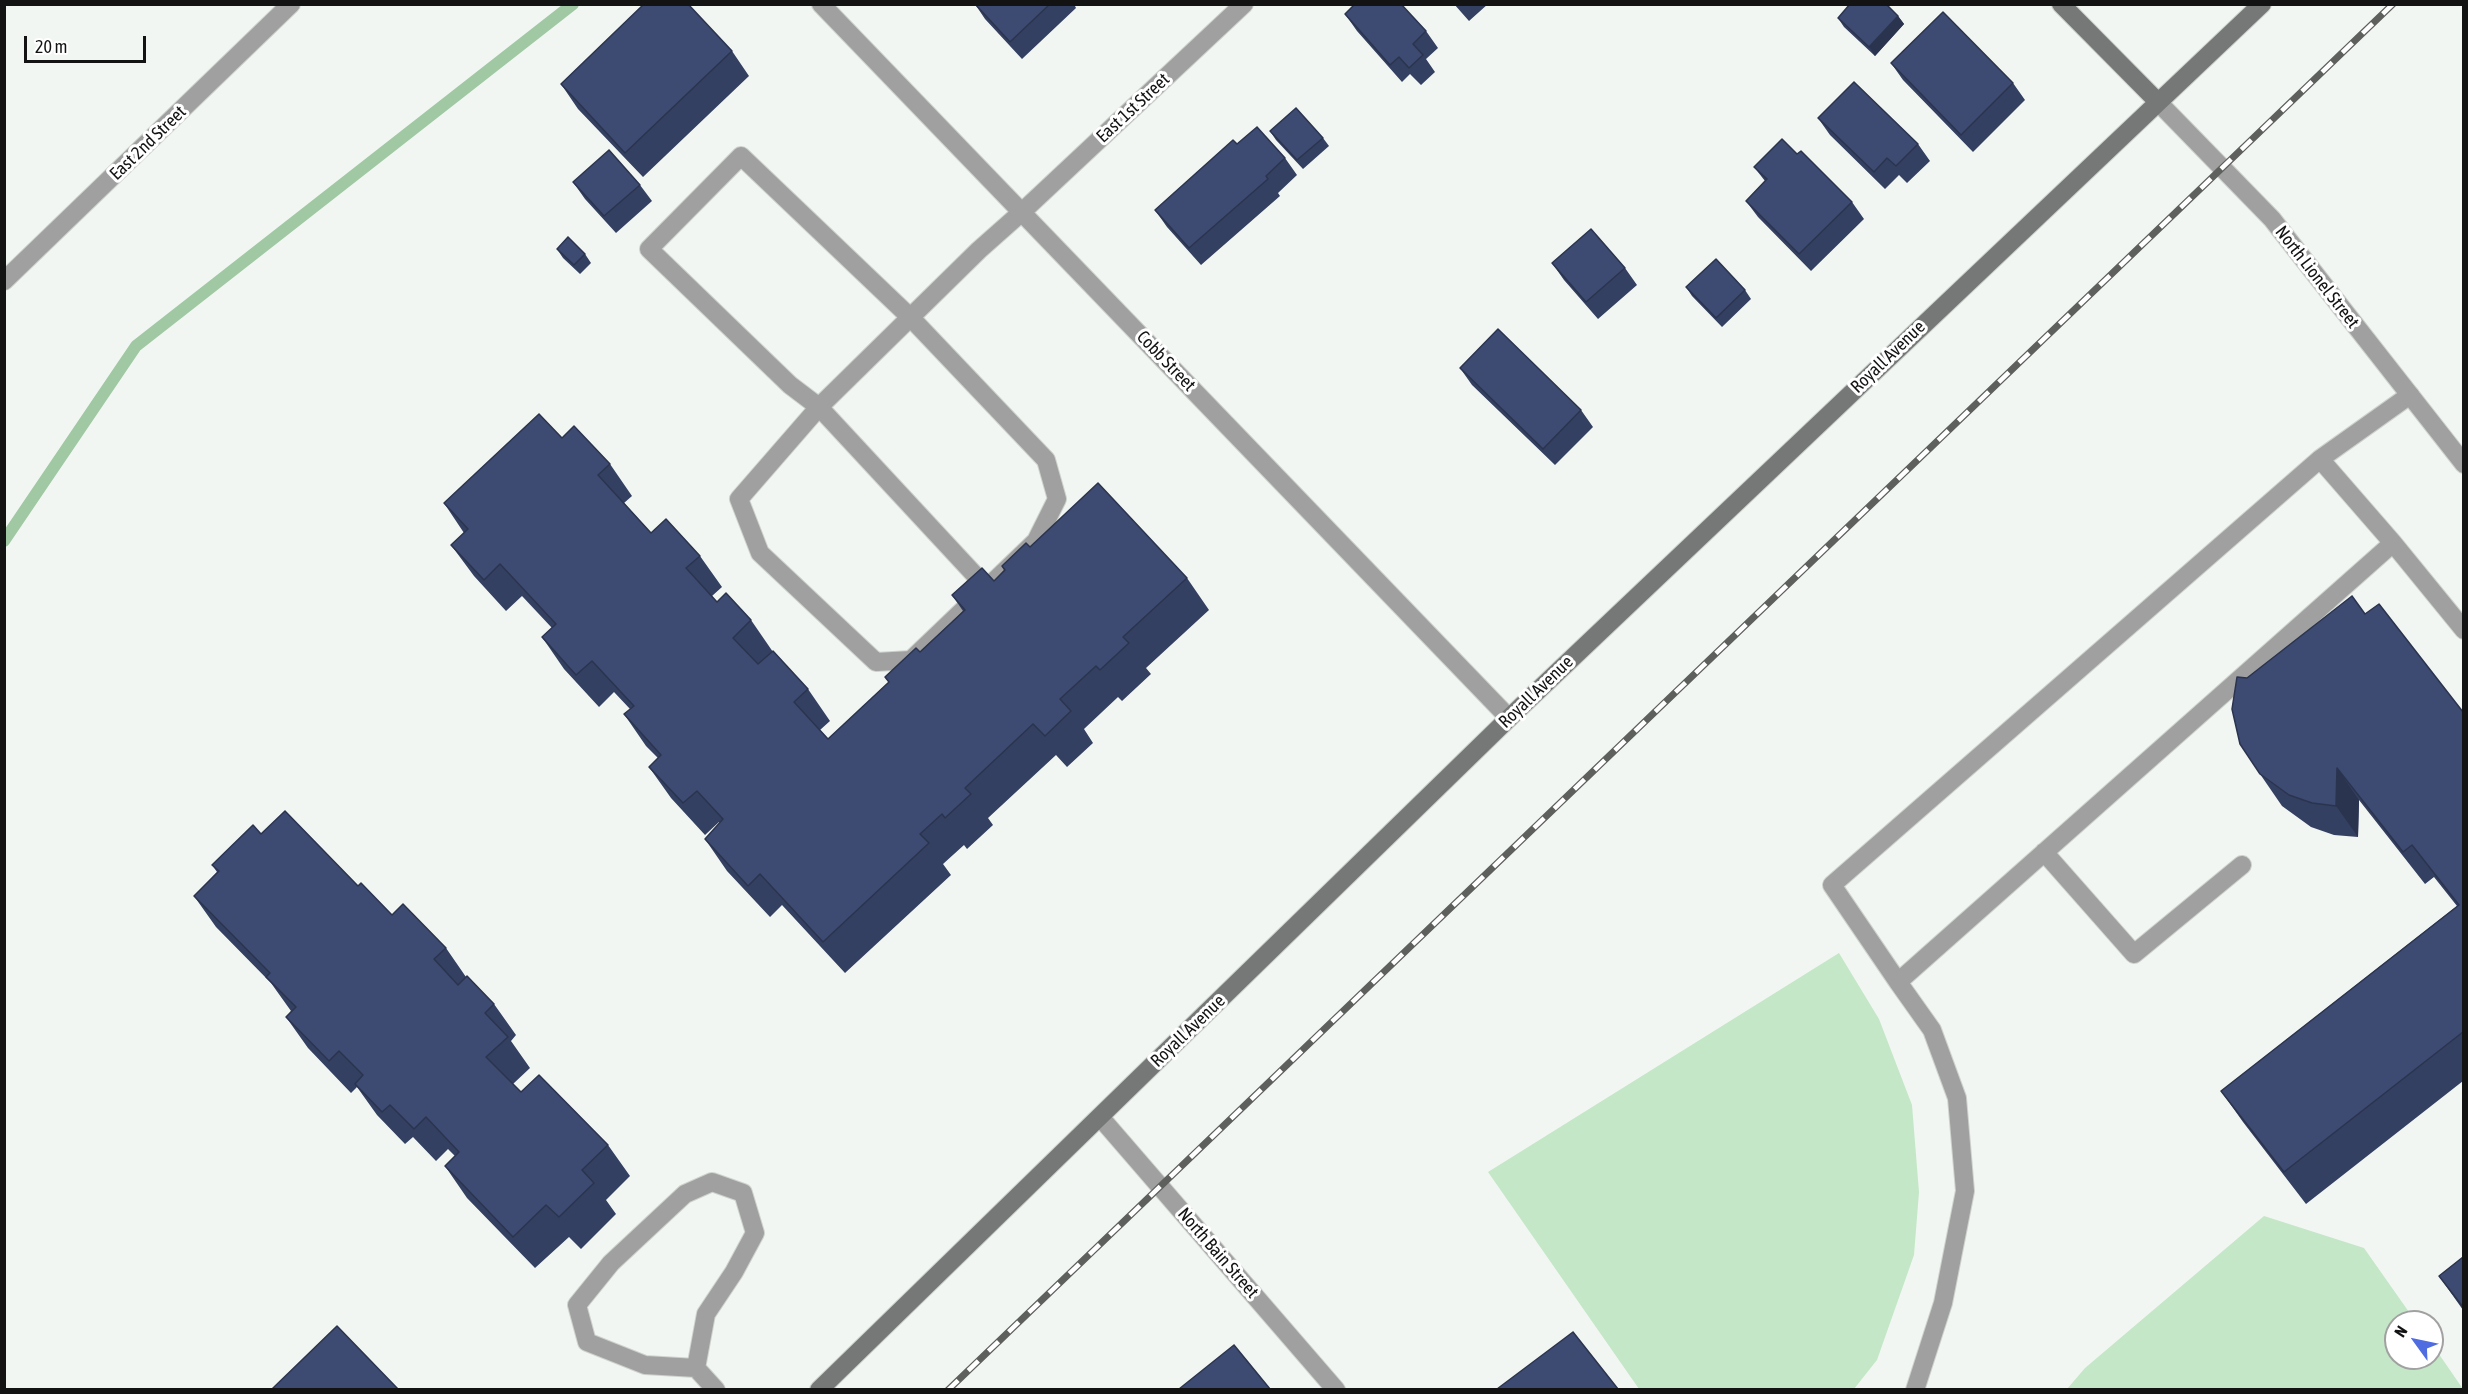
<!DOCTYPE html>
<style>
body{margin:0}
#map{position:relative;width:2468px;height:1394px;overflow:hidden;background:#f2f6f2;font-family:"Asap Condensed",sans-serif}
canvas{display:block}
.frame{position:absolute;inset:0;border:6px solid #121312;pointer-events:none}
.north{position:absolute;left:2384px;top:1310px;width:60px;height:60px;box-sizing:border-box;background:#fff;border:2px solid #a0a1a0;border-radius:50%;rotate:303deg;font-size:16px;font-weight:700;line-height:24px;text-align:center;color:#121312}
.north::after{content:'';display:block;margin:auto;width:21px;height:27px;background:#4f6ce1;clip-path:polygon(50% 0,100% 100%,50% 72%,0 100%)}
.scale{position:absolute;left:24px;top:36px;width:122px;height:27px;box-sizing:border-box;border:3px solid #121312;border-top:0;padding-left:8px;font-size:18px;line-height:21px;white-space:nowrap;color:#121312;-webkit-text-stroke:4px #fff;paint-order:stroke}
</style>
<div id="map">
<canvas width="2468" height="1394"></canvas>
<div class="frame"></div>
<div class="north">N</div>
<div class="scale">20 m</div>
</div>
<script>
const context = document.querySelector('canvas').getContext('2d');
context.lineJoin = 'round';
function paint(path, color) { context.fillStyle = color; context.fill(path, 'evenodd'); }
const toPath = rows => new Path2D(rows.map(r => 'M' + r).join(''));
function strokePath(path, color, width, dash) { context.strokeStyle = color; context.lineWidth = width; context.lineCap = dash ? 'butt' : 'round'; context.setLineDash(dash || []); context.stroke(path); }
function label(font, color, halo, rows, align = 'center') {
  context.font = font + ' "Asap Condensed",sans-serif'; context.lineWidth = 6; context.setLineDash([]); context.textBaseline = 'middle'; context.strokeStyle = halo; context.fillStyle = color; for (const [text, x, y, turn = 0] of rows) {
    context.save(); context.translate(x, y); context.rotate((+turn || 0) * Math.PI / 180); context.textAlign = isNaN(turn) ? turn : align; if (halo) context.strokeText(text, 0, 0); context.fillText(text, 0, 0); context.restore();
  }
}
paint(toPath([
 [1839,953,1879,1019,1912,1105,1919,1192,1914,1255,1877,1360,1854,1389,1639,1389,1488,1172],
 [2264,1216,2364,1248,2416,1322,2396,1322,2396,1358,2432,1358,2432,1344,2463,1389,2067,1389,2085,1368]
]), '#c4e7c7');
strokePath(toPath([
 [4,541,136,346,573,4]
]), '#9fc8a3', 12);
const lane = toPath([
 [741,156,911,318,1046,460,1057,499,1036,541,987,588,819,407,790,385,649,249,741,156],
 [2320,459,2393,543,1898,982,1832,885,2320,459,2410,395],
 [2393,543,2464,630],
 [981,593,911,660,876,662,760,553,739,499,819,407,979,250,1023,211],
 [2044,852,2134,954,2242,865],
 [1898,982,1932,1030,1957,1098,1965,1191,1943,1303,1915,1390],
 [696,1368,706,1314,734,1272,755,1233,743,1193,712,1182,685,1194,611,1263,577,1305,587,1342,645,1365,696,1368,716,1390]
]);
const street = toPath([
 [821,4,1509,718],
 [2157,101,2272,219,2464,464],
 [1023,211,1244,4],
 [4,281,291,4],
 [1100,1117,1336,1390]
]);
const secondary = toPath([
 [2061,4,2157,101],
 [819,1390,1509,718,2262,4]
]);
strokePath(lane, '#ced2ce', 20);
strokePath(street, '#ced2ce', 20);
strokePath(secondary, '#ced2ce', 20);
strokePath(lane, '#9fa09f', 18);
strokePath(street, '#9fa09f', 18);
strokePath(secondary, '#757876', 18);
const rail = toPath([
 [948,1390,2393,4]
]);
strokePath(rail, '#5e605e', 7);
strokePath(rail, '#fff', 4.5, [14]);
paint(toPath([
 [975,4,1074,4,1076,8,1022,59,985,19],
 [1454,4,1488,4,1469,21],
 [1345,14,1426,31,1438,48,1426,59,1435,72,1421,85,1410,74,1402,82,1357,31],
 [1898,16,1904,24,1875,56,1844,27,1838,18],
 [732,51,749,76,643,177,578,109,561,84],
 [1891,63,2013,83,2025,100,1973,152,1903,80],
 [1818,118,1918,144,1930,161,1907,183,1899,175,1885,189,1830,135],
 [1270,131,1323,138,1329,146,1303,169,1276,140],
 [1237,144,1285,158,1297,175,1278,193,1280,196,1201,265,1167,227,1155,210],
 [1797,154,1852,202,1864,219,1811,271,1758,217,1746,201,1765,181,1754,167],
 [573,182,640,185,652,201,616,233,585,199],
 [557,249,585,254,591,263,580,274,563,258],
 [1552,263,1625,268,1637,285,1598,319,1564,280],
 [1686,287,1745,290,1751,299,1722,327,1692,296],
 [1460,368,1581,410,1593,427,1555,465,1472,385],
 [562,438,610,464,632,496,624,503,651,533,700,556,722,587,712,596,717,602,751,620,773,652,808,689,830,721,820,730,828,739,889,683,885,677,920,652,963,611,952,595,994,581,1004,570,1002,566,1030,547,1187,578,1209,610,1146,668,1151,674,1122,701,1118,697,1084,729,1093,743,1067,767,1056,755,988,818,993,825,967,849,964,845,943,864,951,875,845,973,782,905,770,917,727,871,705,839,720,823,719,822,705,835,671,798,649,767,658,758,646,746,624,714,630,709,614,692,599,707,564,669,542,637,552,628,522,596,506,611,474,576,451,545,464,533,444,503],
 [2365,614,2463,712,2463,1081,2306,1204,2243,1122,2221,1091,2457,906,2434,877,2425,884,2359,800,2358,837,2334,835,2311,827,2282,806,2260,774,2247,678],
 [261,834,358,886,392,915,446,948,466,977,494,1004,516,1035,511,1041,530,1068,513,1084,521,1092,608,1145,630,1176,606,1200,616,1214,581,1249,569,1237,535,1268,467,1198,445,1166,455,1156,448,1149,436,1161,413,1137,405,1144,377,1115,357,1087,351,1093,308,1048,286,1017,291,1011,271,983,216,927,194,896,217,872,212,865],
 [2463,1257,2463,1310,2439,1276]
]), '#344061');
paint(toPath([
 [1898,16,1904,24,1875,56,1869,47],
 [2337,768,2359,800,2358,837,2336,806]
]), '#2b344f');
const building = toPath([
 [644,4,688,4,732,51,625,153,561,84,644,4],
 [975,4,1050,4,1010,42,975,4],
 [1355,4,1401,4,1426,31,1413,44,1423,55,1409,68,1399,57,1390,65,1345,14,1355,4],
 [1850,4,1886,4,1898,16,1869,47,1838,18,1850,4],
 [1943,12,2013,83,1961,135,1891,63,1943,12],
 [1854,82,1918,144,1896,166,1887,158,1874,172,1818,118,1854,82],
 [1296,108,1323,138,1297,160,1270,131,1296,108],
 [1257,127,1285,158,1266,176,1268,179,1189,248,1155,210,1233,140,1237,144,1257,127],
 [1782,139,1797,154,1801,151,1852,202,1799,254,1746,201,1767,179,1754,167,1782,139],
 [609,150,640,185,604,216,573,182,609,150],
 [1591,229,1625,268,1586,302,1552,263,1591,229],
 [568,237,585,254,574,265,557,249,568,237],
 [1716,259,1745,290,1716,318,1686,287,1716,259],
 [1498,329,1581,410,1543,449,1460,368,1498,329],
 [539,414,562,438,574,426,610,464,598,475,651,533,666,519,700,556,686,568,717,602,726,593,751,620,733,638,758,664,773,651,808,689,794,702,828,739,889,682,885,677,916,648,920,652,965,610,952,595,982,568,994,581,1005,570,1002,566,1026,543,1030,547,1098,483,1187,578,1123,637,1129,643,1100,670,1096,666,1060,699,1071,711,1045,736,1033,724,965,788,971,794,945,818,942,814,920,834,929,843,823,942,760,874,748,886,705,839,723,819,697,791,683,803,649,767,661,755,624,714,634,706,592,661,576,675,542,637,556,624,500,564,484,580,451,545,468,529,444,503,539,414],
 [2352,596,2365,614,2379,604,2463,712,2463,1032,2284,1172,2221,1091,2459,905,2412,845,2403,852,2337,768,2336,806,2312,803,2289,795,2260,774,2240,744,2232,709,2237,677,2247,678,2352,596],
 [285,811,358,886,361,883,392,915,403,904,446,948,434,959,458,985,467,976,494,1004,485,1013,508,1037,486,1057,521,1092,539,1075,608,1145,582,1170,594,1183,559,1217,546,1205,513,1237,445,1166,459,1152,426,1117,414,1129,390,1105,382,1112,355,1084,363,1075,339,1051,329,1061,286,1017,296,1007,266,977,270,973,194,896,219,871,212,865,253,825,261,834,285,811],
 [2463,1257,2463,1307,2439,1276,2463,1257],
 [337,1326,398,1389,272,1389,337,1326],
 [1573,1332,1618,1389,1497,1389,1573,1332],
 [1234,1345,1270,1389,1179,1389,1234,1345]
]);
paint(building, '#3d4a71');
strokePath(building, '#2b344f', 1.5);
label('18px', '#121312', '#fff', [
 ["East 1st Street",1133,108,-43],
 ["East 2nd Street",148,143,-44],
 ["North Lionel Street",2317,277,52],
 ["Royall Avenue",1888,357,-44],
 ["Cobb Street",1166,361,46],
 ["Royall Avenue",1536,692,-44],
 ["Royall Avenue",1188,1031,-44],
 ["North Bain Street",1218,1253,49]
]);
</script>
